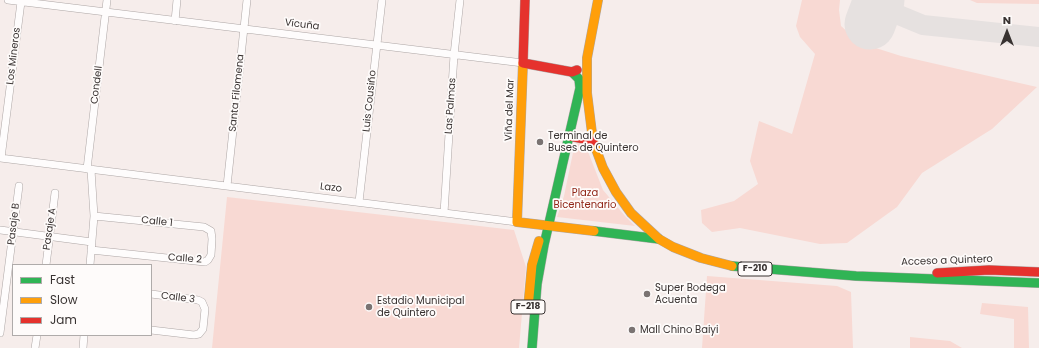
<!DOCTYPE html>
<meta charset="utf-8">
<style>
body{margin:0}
#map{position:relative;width:1039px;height:348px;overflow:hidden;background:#f6edeb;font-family:Poppins,sans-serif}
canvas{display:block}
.legend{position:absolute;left:12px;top:264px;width:140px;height:72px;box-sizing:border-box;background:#fefbfa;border:1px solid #afabaa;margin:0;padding:5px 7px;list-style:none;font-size:12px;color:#383231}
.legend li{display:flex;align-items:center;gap:8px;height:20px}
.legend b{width:20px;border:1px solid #afabaa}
.north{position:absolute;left:987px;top:12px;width:40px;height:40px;-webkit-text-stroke:3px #fefbfa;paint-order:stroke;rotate:0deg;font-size:11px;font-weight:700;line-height:16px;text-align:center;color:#383231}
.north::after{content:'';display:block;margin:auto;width:14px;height:18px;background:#383231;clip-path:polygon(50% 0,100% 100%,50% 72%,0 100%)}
</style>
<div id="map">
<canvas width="1039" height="348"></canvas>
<ul class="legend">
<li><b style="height:5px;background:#30b455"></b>Fast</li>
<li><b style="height:5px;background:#ff9f0a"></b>Slow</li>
<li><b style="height:5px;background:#e5322d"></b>Jam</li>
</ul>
<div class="north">N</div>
</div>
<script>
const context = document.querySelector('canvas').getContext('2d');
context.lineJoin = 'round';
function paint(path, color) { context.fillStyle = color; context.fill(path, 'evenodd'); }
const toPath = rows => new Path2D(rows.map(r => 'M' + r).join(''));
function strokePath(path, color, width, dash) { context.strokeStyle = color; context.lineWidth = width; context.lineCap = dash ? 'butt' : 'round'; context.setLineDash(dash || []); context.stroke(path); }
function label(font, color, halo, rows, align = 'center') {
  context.font = font + ' Poppins,sans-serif'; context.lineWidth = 3.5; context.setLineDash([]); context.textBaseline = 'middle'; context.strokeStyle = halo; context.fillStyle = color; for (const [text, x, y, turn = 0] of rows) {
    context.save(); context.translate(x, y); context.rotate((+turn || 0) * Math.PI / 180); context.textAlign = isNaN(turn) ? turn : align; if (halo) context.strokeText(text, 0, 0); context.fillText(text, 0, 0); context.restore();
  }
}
paint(toPath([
 [802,0,840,0,839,10,841,26,860,43,901,56,1037,87,992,129,922,173,897,207,847,243,820,244,740,228,712,232,702,223,701,210,734,201,758,184,750,161,759,121,792,134,815,54,800,37,796,26],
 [970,0,1039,0,1039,4,977,3],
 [575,143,585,144,603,190,625,216,635,226,557,217,564,196],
 [227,197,514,230,526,267,519,348,212,348],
 [707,276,837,286,851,292,853,348,702,348],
 [982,303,1028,307,1029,348,1014,348,1014,319,980,314],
 [910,337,950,341,962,348,910,348]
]), '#f8d9d3');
strokePath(toPath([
 [877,6,923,25,1039,37]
]), '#e6e1e0', 20);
strokePath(toPath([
 [870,24,879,0]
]), '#e6e1e0', 51);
const street = toPath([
 [8,0,523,63],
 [175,21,177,0],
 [0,158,517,222],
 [1,158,21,2],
 [87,169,107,0],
 [227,186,247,0],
 [359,202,382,0],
 [444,213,454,55,460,0],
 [0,230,92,242],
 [91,250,205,262,208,260,211,255,212,239,211,231,204,227,94,216],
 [46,265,55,193],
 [90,265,94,216,91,170],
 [151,294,198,300,202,302,205,309,203,329,199,334,194,335,151,330],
 [0,333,19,186],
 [35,348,37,335],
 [83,348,84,335]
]);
const fast = toPath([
 [594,231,659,239],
 [732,266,856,276,1039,283],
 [532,348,537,284,544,245,580,88,579,79,572,72]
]);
const slow = toPath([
 [598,0,587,58,587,93,593,141,603,168,616,192,631,213,659,239,673,247,701,258,732,266],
 [523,63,517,222,594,231],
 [528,308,532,265,539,241]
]);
const jam = toPath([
 [525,0,523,63,572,72,577,70],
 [570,136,593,141],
 [937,273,989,270,1039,272]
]);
strokePath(street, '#ada6a5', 8);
strokePath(fast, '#ada6a5', 10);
strokePath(slow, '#ada6a5', 10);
strokePath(jam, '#ada6a5', 10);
strokePath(street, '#fefcfc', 7);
strokePath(fast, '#30b455', 9);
strokePath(slow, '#ff9f0a', 9);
strokePath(jam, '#e5322d', 9);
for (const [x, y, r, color] of [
 [540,142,4,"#7a7372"],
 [647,294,4,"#7a7372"],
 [369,307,4,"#7a7372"],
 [632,330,4,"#7a7372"]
]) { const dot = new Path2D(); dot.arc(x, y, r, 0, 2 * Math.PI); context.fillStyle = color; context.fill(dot); strokePath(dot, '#fefbfa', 1.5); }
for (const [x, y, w] of [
 [755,269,34],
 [528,307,34]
]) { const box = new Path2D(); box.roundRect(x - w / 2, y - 7, w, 14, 3); context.fillStyle = '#fefbfa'; context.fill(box); strokePath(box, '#383231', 1); }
label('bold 9px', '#383231', null, [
 ["F-210",755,269],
 ["F-218",528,307]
]);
label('10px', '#383231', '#fefbfa', [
 ["Vicuña",302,25,7],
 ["Los Mineros",14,56,-83],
 ["Condell",97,85,-83],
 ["Santa Filomena",237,93,-84],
 ["Luis Cousiño",370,101,-84],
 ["Las Palmas",451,106,-86],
 ["Viña del Mar",510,110,-88],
 ["Lazo",331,188,7],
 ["Calle 1",157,222,6],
 ["Pasaje B",14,224,-83],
 ["Pasaje A",50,229,-82],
 ["Calle 2",185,259,4],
 ["Acceso a Quintero",947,261,-2],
 ["Calle 3",178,298,7]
]);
label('10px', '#383231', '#fefbfa', [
 ["Terminal de",548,136],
 ["Buses de Quintero",548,148],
 ["Super Bodega",655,288],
 ["Acuenta",655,300],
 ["Estadio Municipal",377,301],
 ["de Quintero",377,313],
 ["Mall Chino Baiyi",640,330]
], 'left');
label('10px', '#902517', '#fefbfa', [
 ["Plaza",585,193],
 ["Bicentenario",585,205]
]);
</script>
